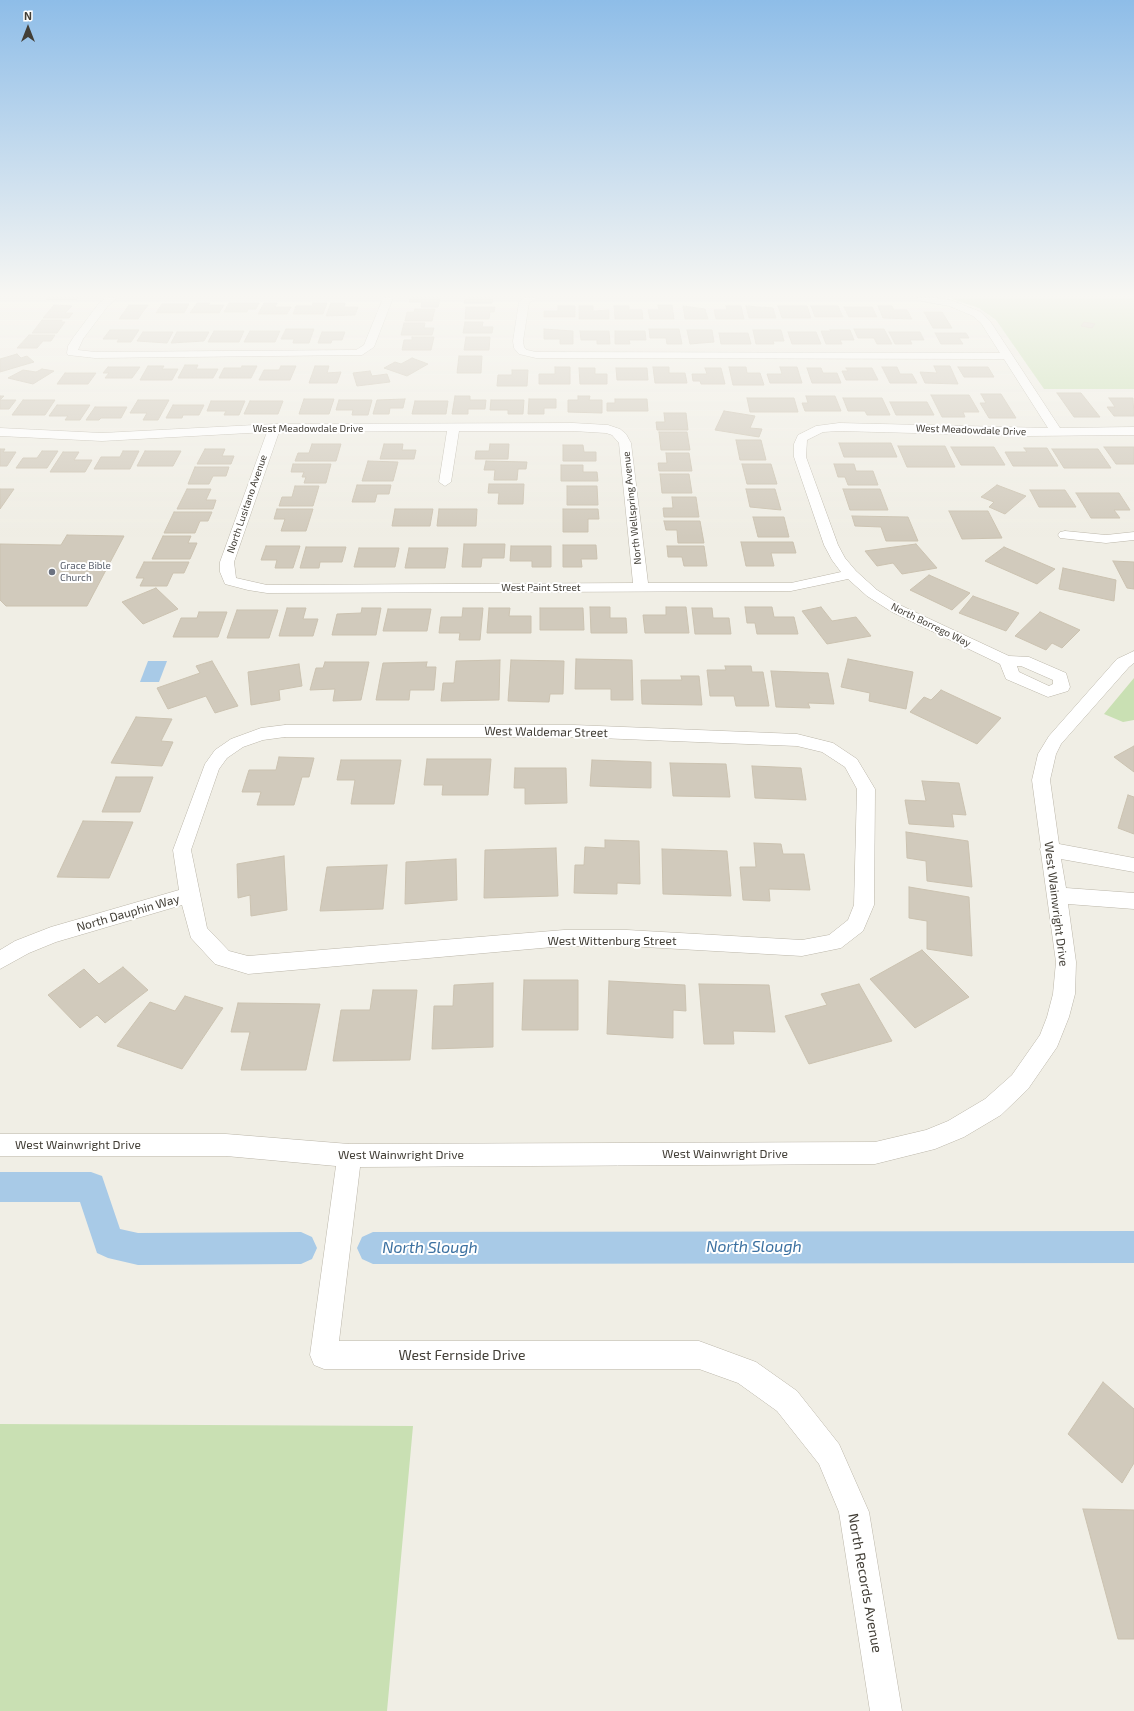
<!DOCTYPE html>
<style>
body{margin:0}
#map{position:relative;width:1134px;height:1711px;overflow:hidden;background:#f0eee5;font-family:"Exo 2",sans-serif}
canvas{display:block}
.north{position:absolute;left:8px;top:8px;width:40px;height:40px;-webkit-text-stroke:3px #fff;paint-order:stroke;rotate:0deg;font-size:11px;font-weight:700;line-height:16px;text-align:center;color:#423e36}
.north::after{content:'';display:block;margin:auto;width:14px;height:18px;background:#423e36;clip-path:polygon(50% 0,100% 100%,50% 72%,0 100%)}
</style>
<div id="map">
<canvas width="1134" height="1711"></canvas>
<div class="north">N</div>
</div>
<script>
const context = document.querySelector('canvas').getContext('2d');
context.lineJoin = 'round';
function paint(path, color) { context.fillStyle = color; context.fill(path, 'evenodd'); }
const toPath = rows => new Path2D(rows.map(r => 'M' + r).join(''));
function strokePath(path, color, width, dash) { context.strokeStyle = color; context.lineWidth = width; context.lineCap = dash ? 'butt' : 'round'; context.setLineDash(dash || []); context.stroke(path); }
function label(font, color, halo, rows, align = 'center') {
  context.font = font + ' "Exo 2",sans-serif'; context.lineWidth = 4; context.setLineDash([]); context.textBaseline = 'middle'; context.strokeStyle = halo; context.fillStyle = color; for (const [text, x, y, turn = 0] of rows) {
    context.save(); context.translate(x, y); context.rotate((+turn || 0) * Math.PI / 180); context.textAlign = isNaN(turn) ? turn : align; if (halo) context.strokeText(text, 0, 0); context.fillText(text, 0, 0); context.restore();
  }
}
paint(toPath([
 [949,298,1134,298,1134,389,1044,389,996,320,979,308],
 [1134,678,1134,720,1123,722,1104,714],
 [0,1424,413,1426,387,1711,0,1711]
]), '#c9e0b3');
paint(toPath([
 [148,661,167,661,159,682,140,682]
]), '#a8cae7');
paint(toPath([
 [0,1172,91,1172,102,1176,120,1229,138,1233,301,1232,312,1237,317,1248,312,1259,301,1264,138,1265,108,1258,97,1253,80,1202,0,1202,0,1172],
 [1134,1231,1134,1263,373,1264,362,1259,357,1248,362,1237,373,1232,1134,1231]
]), '#a8cae7');
const building = toPath([
 [48,298,78,298,76,300,46,300,48,298],
 [410,298,440,298,438,307,421,307,422,302,409,302,410,298],
 [465,298,493,298,492,303,464,303,465,298],
 [197,303,210,303,208,305,224,305,219,313,190,313,197,303],
 [229,303,259,303,256,309,248,309,247,312,224,312,229,303],
 [264,303,277,303,275,307,291,307,287,314,258,314,264,303],
 [313,303,327,303,323,314,293,314,296,306,312,306,313,303],
 [331,303,345,303,344,307,358,307,355,315,326,316,331,303],
 [162,304,189,304,184,313,156,313,162,304],
 [54,305,72,306,65,313,73,313,69,318,43,318,54,305],
 [129,305,148,305,138,319,119,319,129,305],
 [658,305,672,305,674,319,650,319,648,310,659,310,658,305],
 [558,306,575,306,575,317,544,317,544,311,558,311,558,306],
 [579,306,593,306,593,311,609,310,609,319,579,319,579,306],
 [614,306,629,306,629,310,642,310,643,319,615,319,614,306],
 [683,306,705,309,708,319,685,319,683,306],
 [726,306,741,306,744,319,716,319,714,310,727,310,726,306],
 [746,306,773,308,776,318,749,318,746,306],
 [778,306,807,306,811,318,782,318,778,306],
 [811,306,838,306,843,317,815,317,811,306],
 [878,306,892,306,894,310,907,310,912,319,883,318,878,306],
 [466,307,495,307,494,312,490,312,489,319,465,319,466,307],
 [844,307,872,307,877,317,849,317,844,307],
 [415,309,435,309,432,321,405,321,407,312,414,312,415,309],
 [924,312,942,312,952,328,933,328,924,312],
 [42,320,62,320,61,322,65,322,57,333,32,333,42,320],
 [465,322,483,322,482,327,493,327,492,333,463,333,465,322],
 [1084,322,1095,324,1092,328,1081,326,1084,322],
 [404,323,425,323,424,328,434,328,432,335,401,335,404,323],
 [286,329,314,329,309,343,293,343,294,339,281,339,286,329],
 [544,329,573,331,573,344,560,344,560,339,544,339,544,329],
 [649,329,679,329,682,344,667,344,666,338,650,338,649,329],
 [854,329,884,329,892,344,877,344,874,338,858,338,854,329],
 [110,330,139,330,131,342,117,342,119,339,103,339,110,330],
 [687,330,712,330,714,342,690,344,687,330],
 [753,330,781,330,784,341,773,341,774,344,756,344,753,330],
 [830,330,850,330,854,340,840,340,842,344,826,344,821,331,831,331,830,330],
 [214,331,244,331,239,342,208,342,214,331],
 [250,331,280,331,275,342,244,342,250,331],
 [580,331,609,331,610,344,597,344,597,340,581,340,580,331],
 [615,331,645,331,646,340,629,340,630,344,615,344,615,331],
 [143,332,173,332,167,343,137,341,143,332],
 [177,332,209,332,204,341,171,343,177,332],
 [322,332,345,332,342,340,332,340,331,343,318,343,322,332],
 [788,332,816,332,821,344,792,344,788,332],
 [889,332,920,332,924,340,910,340,912,344,895,344,889,332],
 [719,333,748,333,751,344,721,344,719,333],
 [935,333,966,333,969,338,959,338,963,344,941,344,935,333],
 [29,335,55,335,51,341,43,341,37,348,17,348,29,335],
 [412,337,434,337,431,350,402,350,404,340,412,340,412,337],
 [466,337,490,337,489,350,464,350,466,337],
 [17,354,21,358,27,356,34,362,0,372,0,359,17,354],
 [459,356,482,356,481,373,457,373,459,356],
 [412,358,428,364,407,376,384,368,395,362,401,364,412,358],
 [185,365,198,365,196,369,218,369,213,378,178,378,185,365],
 [148,366,164,366,162,369,178,369,172,380,140,380,148,366],
 [242,366,257,366,251,378,219,378,224,368,241,368,242,366],
 [281,366,296,366,290,380,259,380,264,370,279,370,281,366],
 [315,366,329,366,327,373,341,372,337,383,309,383,315,366],
 [934,366,950,366,958,384,925,383,920,372,937,373,934,366],
 [108,367,140,367,132,378,105,378,109,373,103,373,108,367],
 [555,367,570,367,570,384,539,384,539,374,555,374,555,367],
 [653,367,669,367,669,373,685,373,687,383,655,383,653,367],
 [729,367,746,367,747,373,760,373,764,385,733,385,729,367],
 [780,367,797,367,802,383,770,383,767,374,782,374,780,367],
 [882,367,897,367,900,374,912,374,917,383,890,383,882,367],
 [958,367,988,367,994,377,964,377,958,367],
 [579,368,595,368,595,374,607,374,607,384,580,384,579,368],
 [616,368,647,368,648,380,617,380,616,368],
 [705,368,721,368,725,384,701,384,700,381,693,381,692,374,707,374,705,368],
 [807,368,821,368,823,373,837,373,841,383,812,383,807,368],
 [846,368,872,368,878,380,846,380,842,371,848,371,846,368],
 [42,369,54,371,33,384,8,378,23,370,36,372,42,369],
 [512,370,528,370,527,386,497,386,498,375,512,375,512,370],
 [370,371,372,376,387,374,390,382,357,386,353,373,370,371],
 [65,373,96,373,88,384,57,384,65,373],
 [1057,393,1081,393,1100,417,1074,417,1057,393],
 [981,394,1001,394,1016,418,989,418,980,403,986,403,981,394],
 [931,395,969,395,979,412,963,412,965,417,942,417,931,395],
 [0,396,4,396,0,400,16,400,9,409,0,409,0,396],
 [455,396,470,396,470,400,486,400,485,409,468,409,468,414,452,414,455,396],
 [578,396,590,396,589,400,602,400,602,413,568,412,568,400,578,400,578,396],
 [806,396,835,396,841,411,805,411,802,403,808,403,806,396],
 [747,398,794,398,798,412,750,412,747,398],
 [843,398,882,398,890,415,867,415,865,411,848,411,843,398],
 [1109,398,1133,398,1134,416,1114,416,1107,407,1115,407,1109,398],
 [304,399,334,399,329,414,299,414,304,399],
 [405,399,403,408,390,408,389,414,373,414,377,400,405,399],
 [529,399,556,399,556,408,544,408,544,414,528,414,529,399],
 [615,399,647,399,648,411,607,411,607,403,615,403,615,399],
 [23,400,55,400,45,415,12,415,23,400],
 [138,400,169,400,158,420,143,420,147,413,130,413,138,400],
 [339,400,372,400,368,415,352,415,353,410,336,410,339,400],
 [491,400,524,400,523,414,508,414,508,410,490,410,491,400],
 [211,401,245,401,239,415,224,415,226,411,207,411,211,401],
 [250,401,283,401,278,414,244,414,250,401],
 [415,401,448,401,446,414,412,414,415,401],
 [890,402,927,402,934,415,896,415,890,402],
 [57,405,90,405,80,420,65,420,68,416,49,416,57,405],
 [173,405,204,405,199,415,183,415,182,418,166,418,173,405],
 [95,407,127,407,121,418,101,418,99,420,86,420,95,407],
 [724,411,755,416,750,428,762,429,759,437,715,430,724,411],
 [664,413,686,413,688,430,657,430,656,422,665,422,664,413],
 [659,432,687,432,690,450,661,450,659,432],
 [736,440,761,440,766,460,740,460,736,440],
 [839,443,891,443,897,457,844,457,839,443],
 [312,444,341,444,336,461,295,461,298,453,309,453,312,444],
 [384,444,403,444,402,450,416,450,414,459,380,459,384,444],
 [490,444,509,444,508,459,475,459,476,451,489,451,490,444],
 [563,445,583,445,584,452,596,452,596,461,563,461,563,445],
 [898,446,945,446,955,467,907,467,898,446],
 [951,447,994,447,1005,465,961,465,951,447],
 [1104,447,1134,447,1134,464,1116,464,1104,447],
 [1024,448,1047,448,1058,466,1013,466,1005,452,1027,452,1024,448],
 [0,449,5,449,3,452,16,452,7,466,0,466,0,449],
 [205,449,225,449,222,456,234,456,231,464,197,464,205,449],
 [1052,449,1098,449,1111,468,1064,468,1052,449],
 [42,451,58,451,47,468,16,468,23,458,37,458,42,451],
 [123,451,139,451,130,469,94,469,101,457,120,457,123,451],
 [145,451,181,451,173,466,137,466,145,451],
 [63,452,79,452,74,460,92,460,85,472,50,472,63,452],
 [666,453,689,453,692,471,659,471,658,463,667,463,666,453],
 [368,461,398,462,393,481,362,481,368,461],
 [486,461,527,462,526,469,518,469,517,480,494,480,495,470,484,470,486,461],
 [293,464,331,464,326,483,304,483,306,477,302,477,304,472,291,472,293,464],
 [742,464,771,464,777,484,747,484,742,464],
 [834,464,854,464,856,471,873,471,878,485,848,485,845,477,838,477,834,464],
 [561,465,583,465,583,472,597,472,598,481,561,481,561,465],
 [195,467,229,467,226,476,213,476,209,484,188,484,195,467],
 [660,474,689,474,692,493,662,493,660,474],
 [489,484,524,484,523,504,498,504,499,493,488,493,489,484],
 [357,485,391,485,389,494,377,494,375,502,352,502,357,485],
 [997,485,1026,496,1005,514,989,507,994,502,981,497,997,485],
 [295,486,319,486,313,506,279,506,282,497,292,497,295,486],
 [567,486,597,486,598,505,567,505,567,486],
 [0,489,14,489,0,509,0,489],
 [187,489,211,489,206,500,216,500,213,509,177,509,187,489],
 [746,489,775,489,781,510,750,507,746,489],
 [843,489,880,489,888,510,850,510,843,489],
 [1030,490,1065,490,1076,507,1039,507,1030,490],
 [1076,493,1119,493,1130,510,1114,510,1120,518,1091,518,1076,493],
 [672,497,696,497,699,517,664,517,663,508,673,508,672,497],
 [277,509,313,509,306,531,281,531,285,519,274,519,277,509],
 [395,509,433,509,430,526,392,526,395,509],
 [439,509,477,509,476,526,437,526,439,509],
 [563,509,598,509,599,519,588,519,588,532,563,532,563,509],
 [949,511,988,511,1002,538,962,539,949,511],
 [174,512,212,512,208,521,200,521,195,533,164,533,174,512],
 [852,516,908,517,918,541,886,541,881,527,855,526,852,516],
 [753,517,784,517,789,537,758,537,753,517],
 [664,521,700,521,704,543,678,543,677,530,666,530,664,521],
 [67,535,124,536,87,606,6,606,0,600,0,544,61,545,67,535],
 [163,536,191,536,188,543,197,543,190,559,152,559,163,536],
 [741,542,793,542,796,553,771,553,774,566,746,566,741,542],
 [464,544,505,544,504,558,482,558,481,567,462,567,464,544],
 [916,544,937,568,902,574,893,563,877,566,865,551,916,544],
 [563,545,596,545,597,559,581,559,582,567,563,567,563,545],
 [266,546,300,546,293,568,275,568,277,560,261,560,266,546],
 [511,546,551,546,551,567,532,567,532,561,510,561,511,546],
 [667,546,704,546,707,566,684,566,682,557,668,557,667,546],
 [306,547,346,547,342,562,320,562,319,568,300,568,306,547],
 [1004,547,1055,569,1037,584,985,561,1004,547],
 [359,548,399,548,395,567,354,567,359,548],
 [409,548,448,548,445,568,405,568,409,548],
 [1113,561,1134,562,1134,589,1127,588,1113,561],
 [144,562,189,562,184,573,173,573,167,586,140,586,144,578,136,578,144,562],
 [1063,568,1116,580,1114,601,1059,589,1063,568],
 [929,575,970,593,952,610,910,590,929,575],
 [156,588,178,609,143,624,122,602,156,588],
 [973,596,1019,613,1006,631,959,613,973,596],
 [590,607,610,607,610,618,626,618,627,633,591,633,590,607],
 [666,607,686,607,689,633,645,633,643,615,666,615,666,607],
 [745,607,772,607,774,617,794,617,798,634,757,634,755,623,747,623,745,607],
 [821,607,832,621,856,617,871,636,827,644,802,611,821,607],
 [287,608,306,608,303,619,318,619,313,636,279,636,287,608],
 [362,608,381,608,376,635,332,635,337,614,361,613,362,608],
 [463,608,483,608,480,640,459,640,460,633,439,633,441,617,462,617,463,608],
 [489,608,510,608,509,616,531,616,531,633,487,633,489,608],
 [540,608,583,608,584,630,540,630,540,608],
 [692,608,712,608,713,618,729,618,731,634,695,634,692,608],
 [388,609,431,609,427,631,383,631,388,609],
 [237,610,278,610,269,638,227,638,237,610],
 [199,612,227,612,218,637,173,637,181,618,197,618,199,612],
 [1040,612,1080,630,1062,648,1052,643,1046,650,1015,636,1040,612],
 [576,659,632,660,633,700,611,700,611,689,575,689,576,659],
 [848,659,913,672,906,709,869,701,870,693,841,687,848,659],
 [500,660,499,700,441,701,443,683,454,683,456,661,500,660],
 [511,660,564,661,563,694,550,694,549,702,508,701,511,660],
 [212,661,238,706,215,713,206,696,168,709,157,688,200,673,196,666,212,661],
 [325,662,369,662,361,700,333,701,335,689,310,690,316,668,323,668,325,662],
 [427,662,426,667,436,667,434,690,410,690,409,700,376,700,383,663,427,662],
 [299,664,302,686,279,690,280,700,251,705,248,672,299,664],
 [725,666,751,666,752,672,763,672,769,706,736,706,734,696,710,696,707,670,726,670,725,666],
 [771,671,828,673,834,704,808,703,810,708,776,707,771,671],
 [681,676,699,676,702,705,642,704,641,680,682,680,681,676],
 [941,690,1001,718,977,744,910,712,924,697,931,700,941,690],
 [136,717,172,719,161,741,173,742,162,766,111,763,136,717],
 [1134,746,1134,772,1114,757,1134,746],
 [279,757,314,758,309,777,302,777,294,805,257,805,261,792,242,792,249,770,276,770,279,757],
 [427,759,491,759,488,795,442,795,443,785,424,785,427,759],
 [341,760,401,760,394,804,351,804,355,780,337,780,341,760],
 [592,760,651,762,651,788,590,786,592,760],
 [670,763,726,764,730,797,673,796,670,763],
 [752,766,801,768,806,800,755,798,752,766],
 [515,768,566,768,567,803,525,804,525,788,514,788,515,768],
 [116,777,153,777,140,812,102,812,116,777],
 [922,781,959,783,966,815,952,814,954,827,909,824,905,800,926,801,922,781],
 [1128,795,1134,797,1134,834,1118,828,1128,795],
 [83,821,133,822,109,878,57,877,83,821],
 [906,832,968,841,972,887,927,881,926,861,907,858,906,832],
 [605,840,639,841,640,884,617,883,617,894,574,893,575,865,584,865,585,847,605,848,605,840],
 [754,843,781,844,783,854,804,854,810,890,769,889,770,901,743,900,740,867,756,867,754,843],
 [556,848,558,896,484,898,485,850,556,848],
 [662,849,727,851,731,896,663,894,662,849],
 [284,856,287,910,251,916,250,895,238,898,237,864,284,856],
 [456,859,457,900,405,904,406,862,456,859],
 [387,865,383,909,320,911,327,867,387,865],
 [909,887,969,897,972,956,927,949,927,921,909,918,909,887],
 [922,950,969,997,915,1028,870,979,922,950],
 [123,967,148,990,105,1023,97,1015,80,1028,48,995,84,969,99,984,123,967],
 [524,980,578,980,578,1030,522,1030,524,980],
 [609,981,685,985,686,1011,673,1010,673,1038,607,1034,609,981],
 [493,983,493,1047,432,1049,434,1006,453,1006,454,985,493,983],
 [699,984,769,985,775,1032,733,1031,734,1044,704,1044,699,984],
 [859,984,892,1041,809,1064,785,1016,827,1005,821,994,859,984],
 [373,990,417,990,410,1060,333,1061,341,1010,370,1010,373,990],
 [185,996,223,1008,182,1069,117,1046,150,1002,175,1011,185,996],
 [238,1003,320,1004,306,1070,241,1070,250,1032,231,1032,238,1003],
 [1103,1382,1134,1409,1134,1463,1122,1483,1068,1434,1103,1382],
 [1083,1509,1134,1510,1134,1639,1118,1639,1083,1509]
]);
paint(building, '#d1cabc');
strokePath(building, '#cbc2b0', 1);
const street = toPath([
 [106,298,117,298,107,307,83,339,78,350,95,352,356,350,364,345,383,298,393,298,374,347,362,355,95,358,68,355,67,353,68,346,73,338,99,303,106,298],
 [523,298,536,298,529,303,523,341,524,347,527,350,536,352,1000,353,981,323,973,316,949,306,921,301,916,298,937,298,951,300,981,312,990,321,1060,428,1134,427,1134,435,1027,436,839,431,823,432,807,440,806,457,838,545,845,558,856,571,877,590,902,606,1009,656,1029,657,1066,673,1070,687,1068,691,1048,697,1006,679,1000,664,892,612,867,596,848,579,791,591,267,593,248,590,225,584,220,572,220,562,267,432,102,441,0,436,0,428,102,433,274,424,573,423,608,425,620,429,626,434,631,443,648,583,791,583,841,572,832,560,824,545,794,457,794,444,798,435,816,426,839,423,1048,428,1004,359,536,358,519,354,514,348,513,341,519,302,523,298],
 [447,431,439,482,445,486,451,482,459,431,573,431,606,433,612,435,619,443,633,583,267,585,236,578,234,562,279,432,447,431],
 [1017,666,1021,666,1053,680,1053,684,1049,686,1019,672,1017,666],
 [1065,531,1106,535,1134,532,1134,540,1106,543,1060,538,1058,535,1060,532,1065,531],
 [1134,651,1134,663,1129,667,1061,744,1056,754,1050,780,1059,844,1134,858,1134,872,1061,859,1066,888,1134,893,1134,909,1068,904,1076,962,1075,994,1069,1017,1057,1047,1028,1089,1001,1115,964,1137,935,1149,875,1164,360,1167,339,1341,699,1341,756,1362,797,1391,839,1444,869,1512,902,1711,870,1711,839,1512,819,1464,777,1411,738,1383,699,1369,324,1369,314,1365,310,1355,336,1166,226,1156,0,1156,0,1134,226,1134,349,1144,875,1142,926,1130,948,1121,985,1099,1012,1075,1040,1035,1047,1017,1053,994,1056,962,1041,853,1040,849,1041,847,1032,780,1038,754,1049,736,1117,659,1134,651],
 [285,725,574,725,797,734,833,743,857,759,875,789,874,905,863,931,841,948,802,956,627,946,564,946,248,974,215,964,191,938,182,905,56,942,29,953,0,969,0,950,15,941,51,927,179,890,173,850,205,764,215,750,231,739,261,728,285,725],
 [285,737,574,737,797,746,822,752,845,767,857,789,854,905,848,920,829,935,802,940,627,930,564,930,248,956,229,951,207,928,191,850,219,769,227,758,243,747,263,740,285,737]
]);
strokePath(street, '#bbb6a9', 1);
paint(street, '#fff');
const sky = context.createLinearGradient(0, 0, 0, 537);
sky.addColorStop(0, '#8ebde8');
sky.addColorStop(0.55, '#f8f7f3');
sky.addColorStop(1, '#f8f7f300');
context.fillStyle = sky;
context.fillRect(0, 0, 1134, 537);
for (const [x, y, r, color] of [
 [52,572,4,"#6b7280"]
]) { const dot = new Path2D(); dot.arc(x, y, r, 0, 2 * Math.PI); context.fillStyle = color; context.fill(dot); strokePath(dot, '#fff', 1.5); }
label('10px', '#423e36', '#fff', [
 ["West Meadowdale Drive",308,429],
 ["West Meadowdale Drive",971,430,2],
 ["North Lusitano Avenue",247,504,-71],
 ["North Wellspring Avenue",632,508,-96],
 ["West Paint Street",541,588],
 ["North Borrego Way",931,625,26]
]);
label('10px', '#5b616d', '#fff', [
 ["Grace Bible",60,566],
 ["Church",60,578]
], 'left');
label('12px', '#423e36', '#fff', [
 ["West Waldemar Street",546,732,1],
 ["West Wainwright Drive",1056,904,83],
 ["North Dauphin Way",128,913,-16],
 ["West Wittenburg Street",612,941],
 ["West Wainwright Drive",78,1145],
 ["West Wainwright Drive",725,1154],
 ["West Wainwright Drive",401,1155]
]);
label('14px', '#423e36', '#fff', [
 ["West Fernside Drive",462,1355],
 ["North Records Avenue",865,1583,80]
]);
label('italic 16px', '#3c71a1', '#fff', [
 ["North Slough",754,1247],
 ["North Slough",430,1248]
]);
</script>
